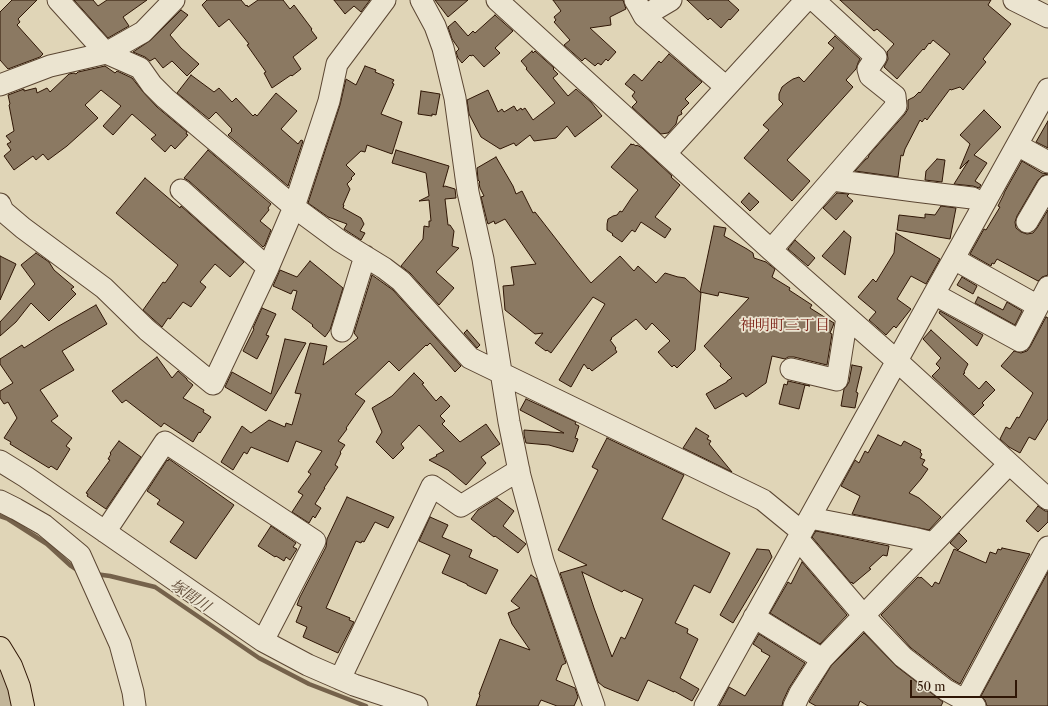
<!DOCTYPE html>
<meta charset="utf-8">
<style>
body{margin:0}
#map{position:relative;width:1048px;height:706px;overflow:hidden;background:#e0d5b7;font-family:"Libre Caslon Text",serif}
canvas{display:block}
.scale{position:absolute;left:910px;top:680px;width:107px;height:18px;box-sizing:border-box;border:2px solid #2f1605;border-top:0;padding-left:5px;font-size:12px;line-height:14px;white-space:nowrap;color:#2f1605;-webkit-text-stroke:3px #ebe4d0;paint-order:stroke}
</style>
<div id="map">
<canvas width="1048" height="706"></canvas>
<div class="scale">50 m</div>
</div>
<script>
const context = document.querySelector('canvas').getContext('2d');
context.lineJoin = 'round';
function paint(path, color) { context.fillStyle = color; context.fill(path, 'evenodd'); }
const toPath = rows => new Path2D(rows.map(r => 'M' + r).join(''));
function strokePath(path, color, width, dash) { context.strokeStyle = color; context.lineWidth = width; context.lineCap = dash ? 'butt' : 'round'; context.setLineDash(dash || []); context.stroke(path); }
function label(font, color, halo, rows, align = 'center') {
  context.font = font + ' "Libre Caslon Text","Noto Serif JP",serif'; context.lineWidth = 3.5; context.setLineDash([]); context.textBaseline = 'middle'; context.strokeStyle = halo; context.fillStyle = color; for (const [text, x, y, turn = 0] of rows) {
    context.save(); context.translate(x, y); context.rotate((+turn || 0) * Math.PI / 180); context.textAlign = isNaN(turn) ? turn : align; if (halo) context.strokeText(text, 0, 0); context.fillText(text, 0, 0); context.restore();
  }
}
paint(toPath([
 [0,666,9,687,14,706,0,706]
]), '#c2b599');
strokePath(toPath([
 [0,516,8,519,47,544,71,566,80,572],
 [95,574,110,576,155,587,259,658,309,684,366,706]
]), '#75624b', 4.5);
const building = toPath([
 [12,0,37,0,18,19,20,22,17,25,43,54,40,57,8,69,0,60,0,12,12,0],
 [74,0,93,0,98,6,107,0,147,0,123,17,129,26,108,38,74,0],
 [207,0,241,0,246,6,247,5,248,7,258,0,283,0,290,9,294,5,312,29,311,30,317,38,293,57,301,69,292,76,291,75,272,88,264,73,266,72,247,45,249,44,229,19,219,27,202,5,207,0],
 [334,0,370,0,361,12,354,6,345,14,334,0],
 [435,0,468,0,448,17,435,0],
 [553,0,623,0,626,9,610,17,611,25,590,28,616,52,608,61,606,59,601,65,598,63,595,66,585,58,582,61,564,45,570,40,554,22,556,20,554,17,561,11,553,0],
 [687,0,728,0,739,10,730,20,729,19,721,28,710,18,708,20,687,0],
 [840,0,991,0,988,5,1011,24,983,59,986,62,963,90,960,87,951,90,950,89,927,120,925,118,922,122,920,120,905,149,903,156,901,155,898,177,855,171,866,159,868,158,869,155,905,114,908,109,908,100,914,97,919,92,920,93,950,54,933,40,930,44,929,43,924,50,923,49,897,79,884,67,888,59,887,52,894,44,877,29,874,31,840,0],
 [181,10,188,15,170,35,181,48,199,64,187,76,172,61,163,68,155,58,150,61,145,57,133,52,151,40,181,10],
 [495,15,513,31,495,48,500,53,484,67,473,55,471,56,470,55,462,63,458,58,456,52,459,49,452,39,448,27,455,21,468,36,473,31,475,33,495,15],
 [835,36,860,59,858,63,856,69,846,80,853,87,787,160,810,181,792,201,744,158,769,130,763,125,783,104,779,100,779,94,782,87,787,83,793,79,799,77,804,82,834,48,828,43,835,36],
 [532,51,533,53,535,51,554,68,553,69,558,74,553,78,568,96,576,89,591,102,602,116,575,137,567,126,556,138,534,141,530,135,516,146,514,143,500,149,481,137,469,114,467,100,488,90,498,112,502,109,504,112,514,106,517,111,521,108,522,110,525,108,533,120,555,103,526,69,527,68,521,61,532,51],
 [669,54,702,82,685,99,689,103,681,111,682,114,678,116,676,124,668,133,661,134,632,107,637,102,632,96,635,92,625,84,634,74,642,81,659,61,661,63,669,54],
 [105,66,115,73,117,71,132,78,144,93,157,107,187,132,186,134,188,135,175,149,171,145,165,152,151,139,156,135,132,114,113,135,103,126,121,106,101,90,85,105,98,118,67,146,48,160,43,154,36,160,33,156,14,170,4,156,11,150,7,144,11,142,6,136,14,131,9,105,10,104,8,95,24,89,24,91,36,88,37,93,47,88,50,92,69,74,74,73,76,74,78,72,105,66],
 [365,66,376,70,375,72,394,80,392,83,394,84,381,114,402,122,392,154,367,145,365,152,361,151,346,165,355,174,351,178,352,179,347,184,350,189,343,205,344,205,343,208,361,218,364,224,360,231,365,233,361,240,344,229,347,224,328,217,308,203,340,105,346,79,356,85,365,66],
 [191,75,214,92,219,88,232,102,236,98,253,116,255,114,257,116,276,93,297,111,281,129,298,144,301,140,303,141,288,186,228,135,232,131,231,130,232,129,216,112,209,119,177,93,191,75],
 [421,91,440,94,436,115,432,114,432,116,418,114,421,91],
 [984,110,1001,127,974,155,987,163,975,181,981,185,979,188,973,186,954,184,969,160,960,169,960,168,970,144,960,135,984,110],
 [1048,121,1048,148,1036,142,1048,121],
 [631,144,632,145,633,144,636,146,637,145,642,148,672,176,671,177,680,185,655,217,671,229,665,238,641,222,635,232,632,230,622,242,612,235,613,234,607,230,607,224,608,219,613,216,617,215,620,211,622,212,632,197,638,190,611,167,631,144],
 [208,150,271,204,268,208,269,210,260,221,271,230,265,245,263,247,189,181,184,178,208,150],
 [396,150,449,166,443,187,445,186,455,189,456,198,445,199,448,225,450,225,454,231,452,246,459,248,436,272,454,288,439,305,410,273,401,266,423,239,424,226,429,227,429,221,431,221,429,200,419,201,429,196,426,173,392,163,396,150],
 [496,157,513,186,516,194,522,191,533,213,535,212,577,266,591,283,620,256,634,271,638,266,656,283,665,273,678,277,679,277,685,278,701,293,695,350,677,368,674,365,672,367,658,352,670,341,652,323,646,330,636,319,611,338,612,339,610,340,616,348,615,349,617,352,592,371,589,368,588,369,584,364,571,387,559,380,605,304,593,297,551,353,547,350,546,351,535,343,543,333,535,334,505,310,503,286,514,285,511,267,536,264,505,219,495,224,494,221,488,224,487,221,481,197,484,196,480,188,479,183,480,182,478,180,477,168,496,157],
 [937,159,945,160,942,182,925,180,926,171,937,159],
 [1022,161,1042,173,1048,174,1042,176,1038,180,1017,216,1015,222,1016,228,1021,232,1027,234,1033,233,1037,228,1048,210,1048,275,1042,277,1038,281,997,259,994,264,992,263,991,266,970,254,984,229,986,230,1000,207,998,206,1004,194,1004,193,1022,161],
 [145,178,180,208,181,206,244,262,230,277,215,264,200,282,206,287,191,307,183,302,170,319,168,318,162,327,143,310,163,282,165,283,178,265,116,213,145,178],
 [749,193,759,202,750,211,741,202,749,193],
 [837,193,849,194,847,196,853,201,836,220,823,208,837,193],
 [941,206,956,208,950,239,897,230,899,215,925,218,925,214,935,215,941,206],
 [714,226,726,228,724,236,747,249,753,253,754,258,766,262,775,269,772,277,790,288,789,290,812,305,810,308,834,323,833,326,830,333,832,334,827,365,794,357,788,357,785,359,772,356,766,383,746,397,743,393,715,409,706,394,727,382,727,381,732,378,720,366,721,364,704,346,749,298,719,292,718,296,700,292,714,226],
 [844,231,851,237,845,275,822,256,844,231],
 [896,233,940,259,926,284,911,276,897,299,911,309,896,328,894,326,886,335,869,320,876,312,858,297,873,279,876,282,894,253,896,233],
 [795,240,815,258,808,266,788,249,795,240],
 [36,253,49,262,54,270,74,287,71,289,76,294,49,321,31,303,16,322,0,336,0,322,35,284,21,265,36,253],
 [0,256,16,264,0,300,0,256],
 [310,261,343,288,330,330,325,337,312,326,313,325,292,309,297,291,293,290,291,294,273,286,280,270,297,277,310,261],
 [372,275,393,290,461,366,455,372,430,343,427,346,426,345,399,371,389,361,355,394,365,401,346,428,347,429,338,441,345,445,340,452,341,453,335,465,338,467,324,488,325,488,315,504,321,508,315,518,313,516,309,523,292,512,303,495,298,492,311,474,308,472,322,451,296,441,288,462,251,447,247,454,244,452,233,470,221,462,242,426,251,433,269,420,285,427,286,423,292,425,301,394,295,393,310,343,327,346,323,365,358,338,354,333,372,275],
 [962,277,977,286,973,294,957,285,962,277],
 [978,297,1003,310,1007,302,1022,311,1015,325,975,303,978,297],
 [96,305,107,324,62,351,74,370,40,390,58,416,51,421,72,438,66,446,70,449,57,470,51,466,49,468,10,444,11,442,4,438,17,418,8,402,4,404,0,398,0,391,13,383,0,364,0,359,22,345,24,348,57,327,96,305],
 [262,308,276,314,266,335,269,336,257,359,243,351,254,329,253,328,262,308],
 [940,311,983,335,977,346,939,313,940,311],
 [1046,317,1048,318,1048,419,1035,440,1029,437,1020,453,1009,447,1000,439,1006,427,1010,429,1017,417,1019,418,1033,393,1001,366,1014,351,1021,353,1027,351,1030,347,1046,317],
 [467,330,480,345,477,348,464,333,467,330],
 [931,330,968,364,964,372,965,373,963,374,979,389,986,381,995,390,982,403,984,405,974,415,932,376,940,368,936,364,941,358,923,339,931,330],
 [285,339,306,343,266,411,225,387,232,372,271,394,285,339],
 [157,357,172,378,178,371,187,379,187,380,193,385,183,398,204,410,203,412,211,417,200,433,199,432,193,442,164,423,161,427,126,400,122,403,112,391,157,357],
 [852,365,862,367,856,392,858,393,855,408,841,406,844,389,846,387,849,382,852,365],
 [414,373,424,383,422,384,436,401,441,396,450,406,440,416,445,421,442,424,460,442,486,424,500,444,481,457,486,463,466,485,448,470,429,460,437,456,436,455,444,451,419,425,401,444,404,448,393,459,376,442,382,432,372,408,392,396,414,373],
 [788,381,810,386,805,385,799,409,779,404,784,384,787,385,788,381],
 [526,399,576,422,575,424,579,426,575,438,578,439,573,452,549,445,526,443,524,435,524,430,564,433,520,410,526,399],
 [696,428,709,436,707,439,711,441,709,444,732,472,683,448,696,428],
 [878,435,901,446,904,441,921,450,920,452,922,454,920,458,925,460,922,465,928,469,921,479,909,493,919,498,941,517,929,530,852,514,860,496,841,486,855,460,859,463,865,451,868,453,878,435],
 [607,438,684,475,662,519,730,553,710,593,694,585,675,623,688,629,687,633,698,639,680,678,699,689,692,701,674,691,674,692,648,680,638,701,604,687,598,682,560,573,587,565,558,550,598,470,592,467,607,438],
 [582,572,622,592,624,590,643,599,625,639,621,637,612,657,594,608,582,572],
 [119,441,141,457,106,509,87,496,88,494,86,493,110,460,108,459,111,454,110,453,119,441],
 [169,459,234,505,196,559,170,542,184,522,157,504,160,500,147,491,167,460,168,461,169,459],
 [347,497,394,517,388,528,375,522,364,542,362,541,361,543,356,541,326,608,350,618,349,620,354,622,338,653,303,637,307,627,296,622,302,607,297,605,300,597,326,547,327,539,347,497],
 [497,498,514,511,503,526,526,544,518,553,495,536,494,537,471,519,478,510,497,498],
 [1038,506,1045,511,1048,511,1048,522,1038,532,1026,521,1038,506],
 [430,517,448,525,442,537,472,550,469,557,498,570,486,594,467,585,467,584,442,573,450,555,419,541,430,517],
 [271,526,296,543,293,547,297,549,290,560,286,557,284,561,276,556,275,557,258,546,271,526],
 [816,531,889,546,887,556,883,555,869,568,871,569,853,584,852,582,851,583,812,537,816,531],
 [959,533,967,541,958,550,950,543,959,533],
 [1002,548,1030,554,960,684,953,680,911,648,881,615,918,577,920,578,921,577,932,587,935,582,939,584,954,549,986,563,990,552,996,554,998,549,1001,550,1002,548],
 [757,549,769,550,772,557,757,583,733,623,720,615,757,549],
 [802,562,847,615,820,644,770,613,788,582,791,584,802,562],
 [1048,572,1048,706,987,706,985,700,981,696,1048,572],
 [531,575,537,579,566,663,562,665,556,680,575,688,578,697,574,706,557,706,541,700,538,706,476,706,480,695,479,694,500,639,530,650,512,624,508,613,520,608,511,601,531,575],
 [864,633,896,666,943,702,941,706,868,706,860,701,858,706,816,706,809,702,831,666,864,633],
 [759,634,805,663,789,688,783,701,782,706,719,706,729,687,745,696,770,656,761,651,762,650,753,644,759,634]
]);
paint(building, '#8b7962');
strokePath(building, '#2f1605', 1);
const minor = toPath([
 [58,0,106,53,140,68,152,85,165,98,294,207,340,241,384,268,401,281,470,358,763,500,802,532],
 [421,0,435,26,443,48,455,98,468,192,483,259,509,422,520,476,543,561,594,706],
 [497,0,771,250,897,361,1048,499],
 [635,0,638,5,644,16,726,87],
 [1014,0,1048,17],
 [644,16,671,0],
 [0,85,50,66,106,53,143,32,174,0],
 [1017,145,1048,162],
 [666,153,806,0],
 [832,180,915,191,972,198,984,204],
 [181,190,268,268],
 [0,204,3,211,23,228,104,288,147,330,213,384,268,268,294,207,329,101,337,64,385,0],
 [1027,222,1048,186],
 [771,250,896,106,895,96,870,76,868,69,876,57,814,0],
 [954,259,1038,306],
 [934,294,1020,341,1048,287],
 [342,331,365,256],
 [791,369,837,380,847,317],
 [0,461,26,477,263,641,308,665,354,685,417,706],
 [0,501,16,509,44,525,80,555,120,644,133,692,135,706],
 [810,518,913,538,933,543],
 [105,532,165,442,315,541,263,641],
 [798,539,864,616,903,657,946,690,975,706],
 [754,617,822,659],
 [340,679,432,486,461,506,519,470],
 [965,701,1048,547],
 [705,706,1048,89],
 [794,706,800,693,822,659,1009,464]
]);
const highway = toPath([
 [0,648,11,666,19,687,23,706]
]);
strokePath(minor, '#5b4632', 23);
strokePath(highway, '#2f1605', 24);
strokePath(minor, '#ebe4d0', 21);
strokePath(highway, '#e0d5b7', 22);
label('15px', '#7a1f14', '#ebe4d0', [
 ["神明町三丁目",785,326]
]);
label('italic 15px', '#5e4834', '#ebe4d0', [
 ["塚間川",190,596,34]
]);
</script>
